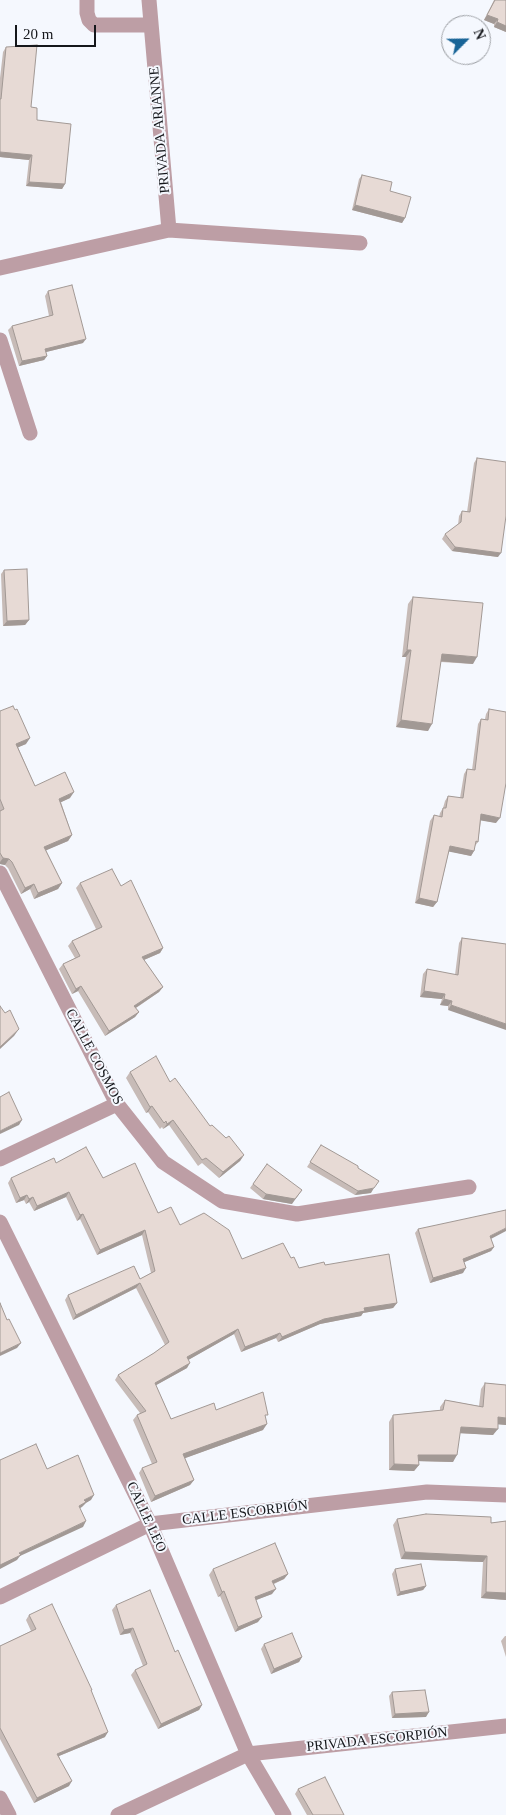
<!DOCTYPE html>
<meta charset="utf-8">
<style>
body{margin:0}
#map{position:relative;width:506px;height:1815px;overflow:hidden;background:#f5f8fe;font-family:Georgia,serif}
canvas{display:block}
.north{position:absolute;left:441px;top:15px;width:50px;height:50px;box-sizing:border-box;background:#f5f8fe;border:1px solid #9b9ea3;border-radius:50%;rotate:67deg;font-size:14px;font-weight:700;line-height:20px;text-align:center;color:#15171b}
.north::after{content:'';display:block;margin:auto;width:18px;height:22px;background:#186497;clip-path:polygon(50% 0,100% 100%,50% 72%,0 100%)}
.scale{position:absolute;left:15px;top:25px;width:81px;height:22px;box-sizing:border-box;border:2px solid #15171b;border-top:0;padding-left:6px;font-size:15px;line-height:18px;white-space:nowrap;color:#15171b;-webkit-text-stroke:4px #f5f8fe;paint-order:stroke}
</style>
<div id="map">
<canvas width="506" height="1815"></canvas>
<div class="north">N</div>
<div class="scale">20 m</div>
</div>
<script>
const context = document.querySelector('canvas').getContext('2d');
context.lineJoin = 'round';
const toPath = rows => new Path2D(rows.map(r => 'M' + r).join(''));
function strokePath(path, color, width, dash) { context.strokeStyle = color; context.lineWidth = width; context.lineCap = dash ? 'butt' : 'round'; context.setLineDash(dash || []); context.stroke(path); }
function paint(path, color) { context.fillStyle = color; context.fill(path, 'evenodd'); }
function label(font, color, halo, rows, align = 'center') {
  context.font = font + ' Georgia,serif'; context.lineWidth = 4; context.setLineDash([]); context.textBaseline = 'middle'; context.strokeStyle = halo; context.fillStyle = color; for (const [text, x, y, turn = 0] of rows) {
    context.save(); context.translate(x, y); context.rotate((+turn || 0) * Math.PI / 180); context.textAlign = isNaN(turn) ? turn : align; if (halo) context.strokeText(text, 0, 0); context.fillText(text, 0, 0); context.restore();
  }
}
strokePath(toPath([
 [87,0,87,13,89,20,94,25,151,25],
 [149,0,169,230],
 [0,268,169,230,360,243],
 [0,340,30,433],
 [0,873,117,1104,163,1162,222,1201,297,1214,469,1187],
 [0,1159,117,1104],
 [0,1222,150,1524,248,1754,284,1815],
 [0,1597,150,1524,427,1492,506,1495],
 [0,1798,9,1815],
 [118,1815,248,1754,506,1726]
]), '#bd9ea5', 15);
paint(toPath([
 [494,0,506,0,506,32,494,27,494,24,484,20],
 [6,47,31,107,65,184,62,189,26,186,29,160,0,157,0,78,3,52],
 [362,175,390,191,405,218,402,223,352,210,359,179],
 [48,291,83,343,46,352,47,356,44,360,19,366,8,330,12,326,49,316,45,296],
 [477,458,498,557,452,551,442,539,445,534,458,525,459,516,462,511,467,512,474,463],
 [4,570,29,620,25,625,3,626,1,574],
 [413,597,473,664,441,662,428,731,396,727,406,657,402,657,408,604],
 [489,709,496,823,481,820,478,842,475,846,474,851,471,856,449,851,437,902,433,907,415,903,430,821,434,815,439,817,440,813,443,808,445,801,448,796,460,798,464,774,467,769,472,770,478,724,481,719,485,719,486,714],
 [0,711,26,744,18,747,35,786,70,798,61,802,72,835,68,841,46,850,62,883,58,889,34,899,30,889,21,894,8,868,5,865,0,864],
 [80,883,121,886,163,948,160,953,144,960,163,987,159,992,136,1008,139,1012,135,1017,105,1036,78,991,72,994,59,969,63,964,75,958,68,946,72,941,96,929,76,888],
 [462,938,506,944,448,1010,448,1006,440,1005,442,999,420,997,423,974,427,969,455,975,459,943],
 [130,1072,170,1082,210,1126,226,1138,244,1155,240,1161,219,1178,202,1163,198,1166,169,1125,163,1129,162,1127,160,1129,148,1112,146,1113,126,1078],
 [321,1145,358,1168,371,1193,355,1195,307,1167],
 [56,1163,103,1178,158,1213,242,1259,291,1258,299,1268,325,1265,397,1303,393,1308,363,1313,361,1316,320,1324,278,1342,276,1338,241,1352,234,1334,188,1360,187,1368,156,1385,171,1419,216,1410,265,1419,263,1430,185,1458,194,1480,190,1485,151,1502,139,1473,142,1468,152,1464,133,1420,137,1415,140,1413,115,1380,118,1375,154,1353,165,1345,136,1288,73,1320,65,1300,68,1295,140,1279,151,1273,142,1235,97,1255,80,1219,77,1221,66,1197,34,1211,29,1202,26,1204,24,1200,16,1203,8,1183,11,1178],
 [267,1164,292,1204,263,1199,250,1188],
 [418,1229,491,1239,494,1247,491,1251,464,1262,463,1273,430,1283,415,1233],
 [485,1383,506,1385,506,1425,498,1424,493,1435,460,1433,453,1462,418,1461,419,1465,414,1471,389,1470,389,1422,393,1415,440,1410,440,1407,445,1400,479,1406,481,1389],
 [397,1519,491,1523,506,1521,506,1600,481,1598,483,1562,401,1559,393,1525],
 [213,1569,288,1574,284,1579,274,1584,272,1594,256,1600,258,1622,235,1632,220,1596,218,1597,209,1575],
 [395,1569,426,1586,423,1590,397,1596,392,1574],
 [116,1605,175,1652,202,1705,199,1710,158,1729,131,1675,135,1670,143,1666,130,1633,120,1635,112,1610],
 [29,1615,92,1690,91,1691,105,1737,59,1756,69,1786,34,1803,0,1739,0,1646,31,1631,26,1620],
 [505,1636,506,1636,506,1657,501,1641],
 [264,1644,302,1657,299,1662,271,1674,261,1649],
 [392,1692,426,1717,392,1718,389,1696],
 [298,1789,344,1815,307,1815,295,1794]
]), '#c7bbb7');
paint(toPath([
 [487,15,498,19,494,24,484,20],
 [497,22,506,26,506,32,494,27],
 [0,152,32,155,29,160,0,157],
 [29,182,65,184,62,189,26,186],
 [355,205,405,218,402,223,352,210],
 [86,339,83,343,42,353,45,349],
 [47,356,44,360,19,366,22,361],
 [455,547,501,553,498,557,452,551],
 [29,620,25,625,3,626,7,621],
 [407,650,411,650,406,657,402,657],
 [442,654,477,657,473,664,437,661],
 [401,720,432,724,428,731,396,727],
 [30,738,26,744,12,750,16,744],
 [74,792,70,798,55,805,59,799],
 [481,814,500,818,496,823,478,820],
 [72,835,68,841,40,853,44,847],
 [450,846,474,851,471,856,446,851],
 [3,858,9,859,5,865,0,864,0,862],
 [62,883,58,889,34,899,38,893],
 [34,884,30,889,21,894,25,888],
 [419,898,437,902,433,907,415,903],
 [163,948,160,953,139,962,142,957],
 [81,986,78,991,72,994,76,989],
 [163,987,159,992,131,1011,134,1006],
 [424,991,445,994,442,999,420,997],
 [444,999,452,1001,448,1006,440,1005],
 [451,1005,506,1024,506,1030,448,1010],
 [139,1012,135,1017,105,1036,109,1031],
 [19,1029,14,1036,0,1049,0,1047],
 [152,1106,148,1112,146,1113,150,1107],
 [22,1120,19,1125,0,1134,0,1131],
 [173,1120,169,1125,163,1129,167,1124],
 [244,1155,240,1161,219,1178,223,1172],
 [374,1188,371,1193,355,1195,358,1191],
 [302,1190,292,1204,263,1199,266,1194],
 [69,1192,66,1197,34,1211,37,1206],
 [27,1195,24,1200,16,1203,20,1198],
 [33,1197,29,1202,26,1204,29,1199],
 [83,1214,80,1219,77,1221,80,1215],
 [506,1228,506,1231,487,1241,490,1236],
 [145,1230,142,1235,97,1255,100,1250],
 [494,1247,491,1251,460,1264,463,1259],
 [466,1268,463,1273,430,1283,433,1278],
 [140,1283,136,1288,73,1320,76,1315],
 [397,1303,393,1308,363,1313,361,1316,320,1324,278,1342,282,1337,324,1319,364,1308],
 [238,1329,234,1334,183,1363,187,1357],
 [280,1333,276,1338,241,1352,245,1347],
 [21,1343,17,1348,0,1356,0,1353],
 [190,1363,187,1368,151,1388,155,1383],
 [498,1417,506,1418,506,1425,494,1424],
 [267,1424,263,1430,180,1460,183,1454],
 [461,1427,498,1429,493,1435,456,1433],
 [418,1455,457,1455,453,1462,414,1461],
 [394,1464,419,1465,414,1471,389,1470],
 [194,1480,190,1485,151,1502,155,1496],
 [94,1495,91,1500,86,1503,82,1507,75,1511,84,1500],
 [86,1521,83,1527,20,1556,17,1560,0,1569,0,1565,19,1553],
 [405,1552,487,1556,483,1562,401,1559],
 [288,1574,284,1579,268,1586,272,1581],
 [426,1586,423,1590,397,1596,400,1592],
 [276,1589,272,1594,251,1602,255,1597],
 [224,1591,220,1596,218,1597,222,1592],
 [486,1592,506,1593,506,1600,481,1598],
 [262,1617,258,1622,235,1632,238,1627],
 [133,1628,130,1633,120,1635,124,1630],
 [302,1657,299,1662,271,1674,274,1669],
 [202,1705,199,1710,158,1729,161,1724],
 [429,1712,426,1717,392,1718,395,1714],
 [108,1732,105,1737,54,1758,57,1754],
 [72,1781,69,1786,34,1803,37,1798]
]), '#a29995');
const building = toPath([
 [495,0,506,0,506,26,497,22,498,19,487,15,495,0],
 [37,45,31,107,37,108,37,120,71,124,65,184,29,182,32,155,0,152,0,99,1,99,6,47,37,45],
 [362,175,392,182,390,191,411,197,405,218,355,205,362,175],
 [72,285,86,339,45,349,47,356,22,361,12,326,53,315,48,291,72,285],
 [477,458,506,462,506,516,501,553,455,547,445,534,461,522,462,511,470,512,477,458],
 [27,569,29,620,7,621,4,570,27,569],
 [413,597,483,603,477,657,442,654,432,724,401,720,411,650,407,650,413,597],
 [13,706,15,710,17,709,30,738,16,744,35,786,65,772,74,792,59,799,72,835,44,847,62,883,38,893,34,884,25,888,12,862,9,859,3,858,0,853,0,811,4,809,0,799,0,711,13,706],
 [489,709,506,712,506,783,500,818,481,814,478,842,476,841,474,851,450,846,437,902,419,898,434,815,442,817,443,808,446,808,448,796,463,798,467,769,475,770,481,719,488,720,489,709],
 [112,869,121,886,131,880,163,948,142,957,163,987,134,1006,139,1012,109,1031,81,986,76,989,63,964,80,956,72,941,102,927,80,883,112,869],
 [462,938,506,944,506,1024,451,1005,452,1001,444,999,445,994,424,991,427,969,458,975,462,938],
 [0,1006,5,1013,10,1010,19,1029,0,1047,0,1006],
 [156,1056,170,1082,175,1078,210,1126,212,1125,226,1138,229,1136,244,1155,223,1172,206,1158,202,1160,173,1120,167,1124,166,1121,164,1123,152,1106,150,1107,130,1072,156,1056],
 [9,1092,22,1120,0,1131,0,1097,9,1092],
 [321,1145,358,1166,358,1168,379,1181,374,1188,358,1191,310,1162,321,1145],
 [86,1147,103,1178,135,1163,158,1213,171,1207,180,1225,204,1213,229,1230,242,1259,283,1243,291,1258,294,1257,299,1268,324,1262,325,1265,389,1254,397,1303,364,1308,365,1311,324,1319,282,1337,280,1333,245,1347,238,1329,187,1357,190,1363,155,1383,171,1419,214,1403,216,1410,263,1392,268,1415,265,1415,267,1424,183,1454,194,1480,155,1496,142,1468,157,1462,137,1415,146,1411,118,1375,154,1353,169,1342,140,1283,76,1315,68,1295,134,1266,140,1279,155,1271,145,1230,100,1250,83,1214,80,1215,69,1192,37,1206,33,1197,29,1199,27,1195,20,1198,11,1178,54,1158,56,1163,86,1147],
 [267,1164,302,1190,295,1199,266,1194,253,1184,267,1164],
 [506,1210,506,1228,490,1236,494,1247,463,1259,466,1268,433,1278,418,1229,506,1210],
 [0,1303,7,1320,9,1319,21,1343,0,1353,0,1303],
 [485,1383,506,1385,506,1418,498,1417,498,1429,461,1427,457,1455,418,1455,419,1465,394,1464,393,1415,443,1410,445,1400,483,1407,485,1383],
 [36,1444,47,1469,78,1455,94,1495,84,1500,86,1502,79,1506,86,1521,19,1553,21,1555,0,1565,0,1460,36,1444],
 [426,1514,491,1517,491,1523,506,1521,506,1593,486,1592,487,1556,405,1552,397,1519,426,1514],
 [275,1543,288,1574,272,1581,276,1589,255,1597,262,1617,238,1627,224,1591,222,1592,213,1569,275,1543],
 [421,1564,426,1586,400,1592,395,1569,421,1564],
 [150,1590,175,1652,178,1650,202,1705,161,1724,135,1670,147,1664,133,1628,124,1630,116,1605,150,1590],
 [52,1604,92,1690,91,1690,108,1732,57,1754,72,1781,37,1798,0,1728,0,1646,36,1629,29,1615,52,1604],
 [292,1633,302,1657,274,1669,264,1644,292,1633],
 [425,1690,429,1712,395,1714,392,1692,425,1690],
 [325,1777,344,1815,313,1815,298,1789,325,1777]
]);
paint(building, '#e7dad5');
strokePath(building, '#a29995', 1);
label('14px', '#15171b', '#f5f8fe', [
 ["PRIVADA ARIANNE",160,130,-95],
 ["CALLE COSMOS",94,1057,62],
 ["CALLE ESCORPIÓN",245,1513,-7],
 ["CALLE LEO",146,1517,65],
 ["PRIVADA ESCORPIÓN",377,1740,-6]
]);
</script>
